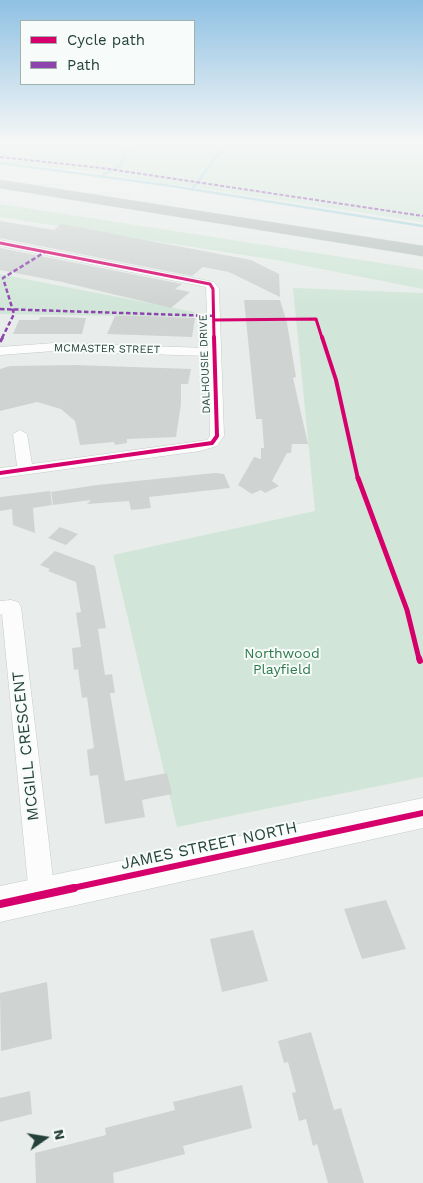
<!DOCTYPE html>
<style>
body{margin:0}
#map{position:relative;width:423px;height:1183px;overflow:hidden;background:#e8edeb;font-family:"Work Sans",sans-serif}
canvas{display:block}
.legend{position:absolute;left:20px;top:20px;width:175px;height:65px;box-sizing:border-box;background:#f7fbf9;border:1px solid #a3b1ad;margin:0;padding:6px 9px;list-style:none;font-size:15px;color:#24423a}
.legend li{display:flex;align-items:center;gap:10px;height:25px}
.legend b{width:25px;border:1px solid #a3b1ad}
.north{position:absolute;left:20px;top:1113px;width:50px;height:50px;-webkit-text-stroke:4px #f7fbf9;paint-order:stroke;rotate:77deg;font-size:14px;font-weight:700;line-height:20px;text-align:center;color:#24423a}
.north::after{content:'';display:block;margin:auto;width:18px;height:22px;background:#24423a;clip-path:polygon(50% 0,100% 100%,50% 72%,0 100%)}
</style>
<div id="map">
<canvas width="423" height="1183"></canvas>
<ul class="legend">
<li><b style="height:6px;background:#d6006c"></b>Cycle path</li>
<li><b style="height:6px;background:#8e44ad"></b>Path</li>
</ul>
<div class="north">N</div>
</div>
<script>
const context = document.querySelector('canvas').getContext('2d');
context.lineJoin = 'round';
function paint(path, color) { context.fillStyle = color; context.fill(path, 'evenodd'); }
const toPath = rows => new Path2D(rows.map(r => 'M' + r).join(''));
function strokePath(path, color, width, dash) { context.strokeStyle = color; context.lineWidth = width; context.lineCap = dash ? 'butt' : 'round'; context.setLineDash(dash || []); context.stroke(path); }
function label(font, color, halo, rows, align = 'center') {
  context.font = font + ' "Work Sans",sans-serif'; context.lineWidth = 4; context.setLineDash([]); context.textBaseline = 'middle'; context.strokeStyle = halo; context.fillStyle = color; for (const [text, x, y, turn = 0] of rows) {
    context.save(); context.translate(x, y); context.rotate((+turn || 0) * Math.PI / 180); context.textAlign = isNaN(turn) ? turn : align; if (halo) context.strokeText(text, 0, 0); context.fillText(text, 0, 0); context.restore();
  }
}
paint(toPath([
 [0,141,423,141,423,222,85,171,0,162],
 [0,204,413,268,423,270,423,289,276,260,0,217],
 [0,274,194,312,194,317,0,314],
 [293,288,423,293,423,777,177,827,113,555,315,511]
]), '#d1e6d8');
strokePath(toPath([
 [0,163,165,185,423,226],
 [103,175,120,166,126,150,172,141],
 [192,189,228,141]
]), '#a9d4db', 2.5);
paint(toPath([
 [0,221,54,230,61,224,251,260,279,274,280,297,229,272,203,267,192,276,0,238],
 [0,248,182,284,175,289,190,292,171,308,62,282,0,270],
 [244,300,280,300,287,323,296,377,293,378,308,444,292,444,291,453,287,453,272,481,279,486,265,493,261,490,252,494,238,485,254,457,261,459,261,448,264,448,262,419,256,419],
 [115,316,145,316,195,318,192,337,107,334],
 [40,317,58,317,86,318,82,334,13,334,19,320,39,320],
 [75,365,191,369,188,384,181,384,181,404,176,437,127,439,127,443,115,445,114,442,80,445,75,421,61,409,37,402,0,411,0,369,10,366],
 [215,473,224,474,230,488,149,497,151,508,131,510,129,501,87,504,91,500,53,505,51,492,97,485],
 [50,491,52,505,33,508,35,533,13,525,12,509,0,511,0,497],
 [60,527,78,534,66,545,48,538],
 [55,551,95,566,106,628,98,629,105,675,112,674,115,693,110,693,125,781,167,773,172,794,142,800,145,817,105,824,98,775,90,776,87,750,94,748,87,697,82,698,78,669,74,670,72,648,81,647,76,613,81,612,76,582,48,571,50,569,40,565],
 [386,900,406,949,362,959,344,909],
 [253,930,268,981,222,992,210,939],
 [47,982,52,1039,1,1051,0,993],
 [311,1032,334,1110,341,1108,364,1183,328,1183,317,1144,313,1146,306,1119,299,1121,292,1093,296,1092,288,1062,284,1063,278,1041],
 [242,1085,252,1128,183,1146,185,1154,113,1173,114,1183,36,1183,35,1153,106,1135,105,1128,175,1110,173,1102],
 [30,1091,32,1114,0,1122,0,1098]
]), '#cfd4d2');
const street = toPath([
 [0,240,214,282,219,289,224,436,217,446,200,451,0,478,0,468,17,466,13,434,20,430,27,434,32,464,200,441,207,440,210,436,208,356,54,351,0,355,0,347,54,343,208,348,206,287,0,246,0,240],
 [11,600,18,602,21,607,55,895,51,904,42,907,33,904,29,895,2,614,0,615,0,601,11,600]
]);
const secondary = toPath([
 [423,798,423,828,0,922,0,886,423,798]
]);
const highway = toPath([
 [0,180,423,246,423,256,0,188,0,180]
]);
strokePath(street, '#c5cac8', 1);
strokePath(secondary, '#c3cbc8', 1);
strokePath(highway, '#c3ccc9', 1);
paint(street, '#fcfcfc');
paint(secondary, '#fcfcfc');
paint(highway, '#bcc4c2');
strokePath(toPath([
 [0,157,102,168,423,216]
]), '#8e44ad', 2, [4, 2]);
strokePath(toPath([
 [0,309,214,316],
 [2,338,14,314,3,278,45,252]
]), '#8e44ad', 2.5, [4.5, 2.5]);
strokePath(toPath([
 [0,342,3,337]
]), '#8e44ad', 3, [5.5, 3]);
strokePath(toPath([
 [0,243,210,284,213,289,214,338],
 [214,320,316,319,322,338]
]), '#d6006c', 3);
strokePath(toPath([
 [322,337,336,380,358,479],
 [0,473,212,443,217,436,214,337]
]), '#d6006c', 4);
strokePath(toPath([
 [358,478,407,610,419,659]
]), '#d6006c', 5);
strokePath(toPath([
 [419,658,420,661],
 [68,889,423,813]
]), '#d6006c', 6);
strokePath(toPath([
 [0,904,74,888]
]), '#d6006c', 8);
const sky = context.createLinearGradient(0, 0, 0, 306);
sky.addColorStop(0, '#8fc1e3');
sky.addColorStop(0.46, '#f5f7f6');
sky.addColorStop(1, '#f5f7f600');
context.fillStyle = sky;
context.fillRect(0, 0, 423, 306);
label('11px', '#24423a', '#f7fbf9', [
 ["MCMASTER STREET",107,349,1],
 ["DALHOUSIE DRIVE",205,364,-92]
]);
label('14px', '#2d7a4b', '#f7fbf9', [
 ["Northwood",282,654],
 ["Playfield",282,670]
]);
label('16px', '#24423a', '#f7fbf9', [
 ["MCGILL CRESCENT",26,746,-96],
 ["JAMES STREET NORTH",209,846,-12]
]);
</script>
